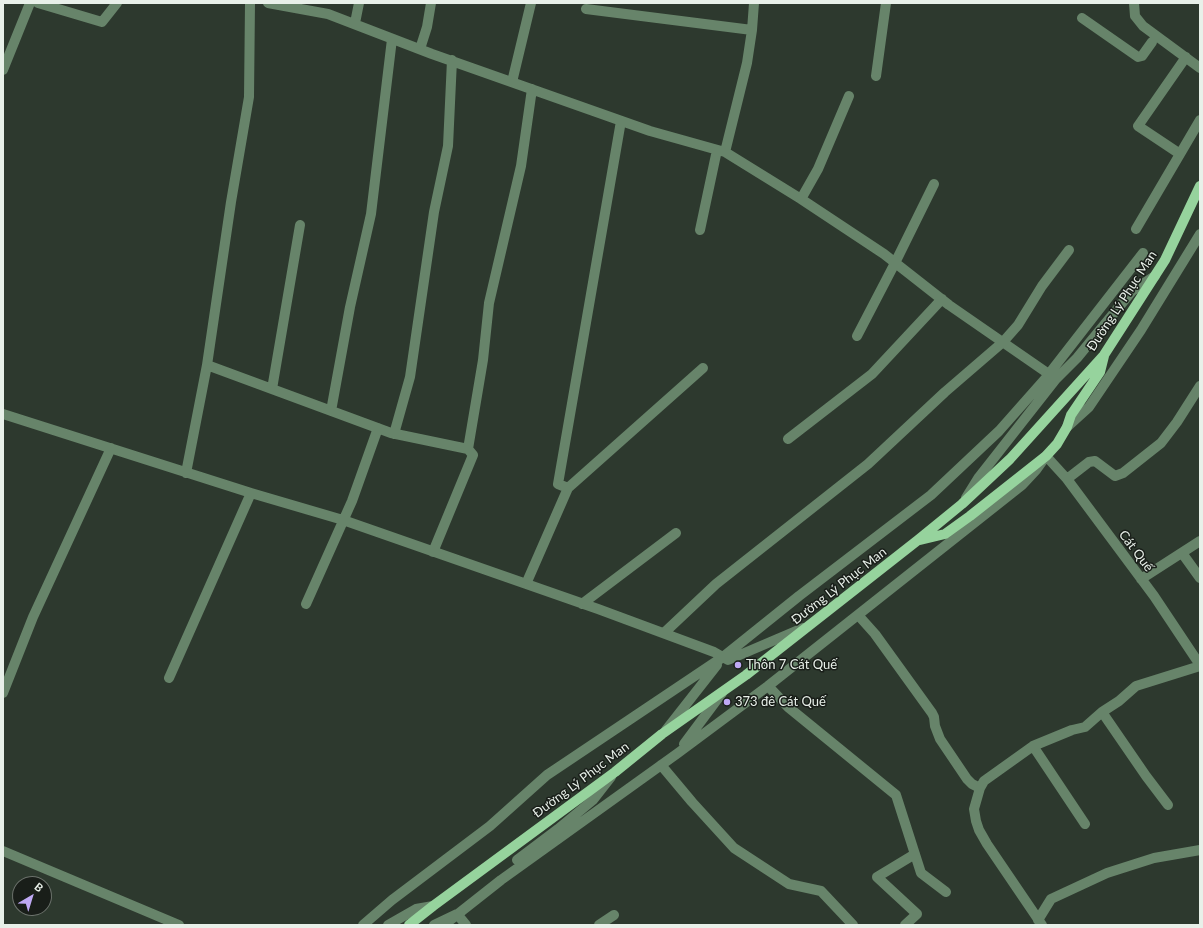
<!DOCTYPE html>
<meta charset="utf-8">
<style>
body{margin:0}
#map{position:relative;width:1203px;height:928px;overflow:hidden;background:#2d392e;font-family:Lato,sans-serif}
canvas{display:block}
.frame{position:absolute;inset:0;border:4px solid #e8f0e9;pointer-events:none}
.north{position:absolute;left:12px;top:876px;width:40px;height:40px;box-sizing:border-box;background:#191e19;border:1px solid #6c726c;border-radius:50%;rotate:38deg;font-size:11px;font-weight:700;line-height:16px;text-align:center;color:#e8f0e9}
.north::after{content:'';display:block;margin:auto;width:14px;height:18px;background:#bfa9f4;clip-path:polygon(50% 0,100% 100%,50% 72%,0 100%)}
</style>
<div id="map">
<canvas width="1203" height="928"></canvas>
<div class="frame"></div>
<div class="north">B</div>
</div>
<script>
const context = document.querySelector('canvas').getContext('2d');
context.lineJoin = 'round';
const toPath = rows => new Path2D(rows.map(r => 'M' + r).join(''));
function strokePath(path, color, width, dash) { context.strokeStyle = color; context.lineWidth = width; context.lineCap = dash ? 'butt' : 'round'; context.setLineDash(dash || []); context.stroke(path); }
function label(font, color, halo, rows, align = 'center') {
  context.font = font + ' Lato,sans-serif'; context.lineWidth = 3; context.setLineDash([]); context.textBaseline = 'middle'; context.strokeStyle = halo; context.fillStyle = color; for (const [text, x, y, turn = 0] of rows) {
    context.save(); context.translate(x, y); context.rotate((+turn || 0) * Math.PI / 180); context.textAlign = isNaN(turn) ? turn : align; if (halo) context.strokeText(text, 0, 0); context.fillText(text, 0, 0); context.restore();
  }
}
strokePath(toPath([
 [38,3,102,22,117,3],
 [268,3,328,14,432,54,650,131,725,152,801,199,884,254,949,305,1056,379],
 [1134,3,1135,16,1143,26,1200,68],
 [586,9,752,30],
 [1082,18,1138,57,1142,56,1152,42],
 [355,23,359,3],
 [420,49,427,27,431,3],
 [3,70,30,3],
 [876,76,886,3],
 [512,82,531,3],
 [725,152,747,63,752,30,754,3],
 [1180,154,1138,126,1186,57],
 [801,199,818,169,849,96],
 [1136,229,1200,120],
 [700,230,717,150],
 [857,336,895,263,934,184],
 [207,365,231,202,249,97,250,3],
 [272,389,300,225],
 [331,411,350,307,371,214,392,39],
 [3,414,251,493,169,678],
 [1067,427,1089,407,1141,330,1200,234],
 [394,434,410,377,434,212,448,146,452,60],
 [788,439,872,374,942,299],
 [186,473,207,365,391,433,468,449,483,360,489,303,521,166,532,89],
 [1067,479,1089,462,1095,461,1115,476,1123,473,1161,443,1177,422,1200,386],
 [568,488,703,368],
 [251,493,343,520,598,609,714,652,728,660,803,628],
 [966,498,979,477,1056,379,1077,358,1132,291,1155,276],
 [433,552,473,455,468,449],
 [1182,553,1200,578],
 [1141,579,1200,541],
 [526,584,568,488,558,484,621,121],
 [306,604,352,501,378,428],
 [582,604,676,533],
 [858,615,875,634,932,713,934,717,935,726,940,739,967,779,972,784,980,788],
 [664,633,716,584,868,464,945,392,1003,342,1018,325,1042,286,1069,250],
 [768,686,788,707,896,795,921,873,946,892],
 [3,693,33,617,111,448],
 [1102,712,1146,776,1168,805],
 [666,730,717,665],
 [684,744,722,693],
 [1033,746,1085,824],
 [661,765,692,802,734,848,789,884,821,891,853,925],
 [3,851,179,925],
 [517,860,558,829,593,800,611,777],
 [1038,920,1051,899,1107,873,1154,858,1200,850],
 [363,925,392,900,490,826,547,775,723,657,799,596,931,495,999,431,1045,379,1143,253],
 [388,925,416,909,433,906],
 [434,925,457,914,466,925],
 [444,925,501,880,678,753,768,686,1022,485,1036,470,1046,456,1067,479,1154,596,1200,665],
 [599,925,614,915],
 [905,925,917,914,877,877,915,854],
 [1042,925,987,844,979,830,976,821,974,809,980,788,984,781,1033,746,1072,730,1085,727,1102,712,1119,701,1136,686,1200,666]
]), '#67846a', 10);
strokePath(toPath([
 [920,540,945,534,970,516,1046,456,1057,444,1067,427,1071,415,1100,372,1104,356],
 [409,925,433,906,615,772,662,734,746,675,918,540,962,504,1010,459,1104,355,1165,260,1200,186]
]), '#96d39d', 10);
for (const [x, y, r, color] of [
 [738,665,4,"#bfa9f4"],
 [727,702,4,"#bfa9f4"]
]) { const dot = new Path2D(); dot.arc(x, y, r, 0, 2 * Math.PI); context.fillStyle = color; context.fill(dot); strokePath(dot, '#191e19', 1.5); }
label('13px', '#e8f0e9', '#191e19', [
 ["Đường Lý Phục Man",1122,301,-57],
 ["Cát Quế",1136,551,53],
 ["Đường Lý Phục Man",839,586,-38],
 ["Đường Lý Phục Man",581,780,-37]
]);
label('13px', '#e8f0e9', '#191e19', [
 ["Thôn 7 Cát Quế",746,665],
 ["373 đê Cát Quế",735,702]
], 'left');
</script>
